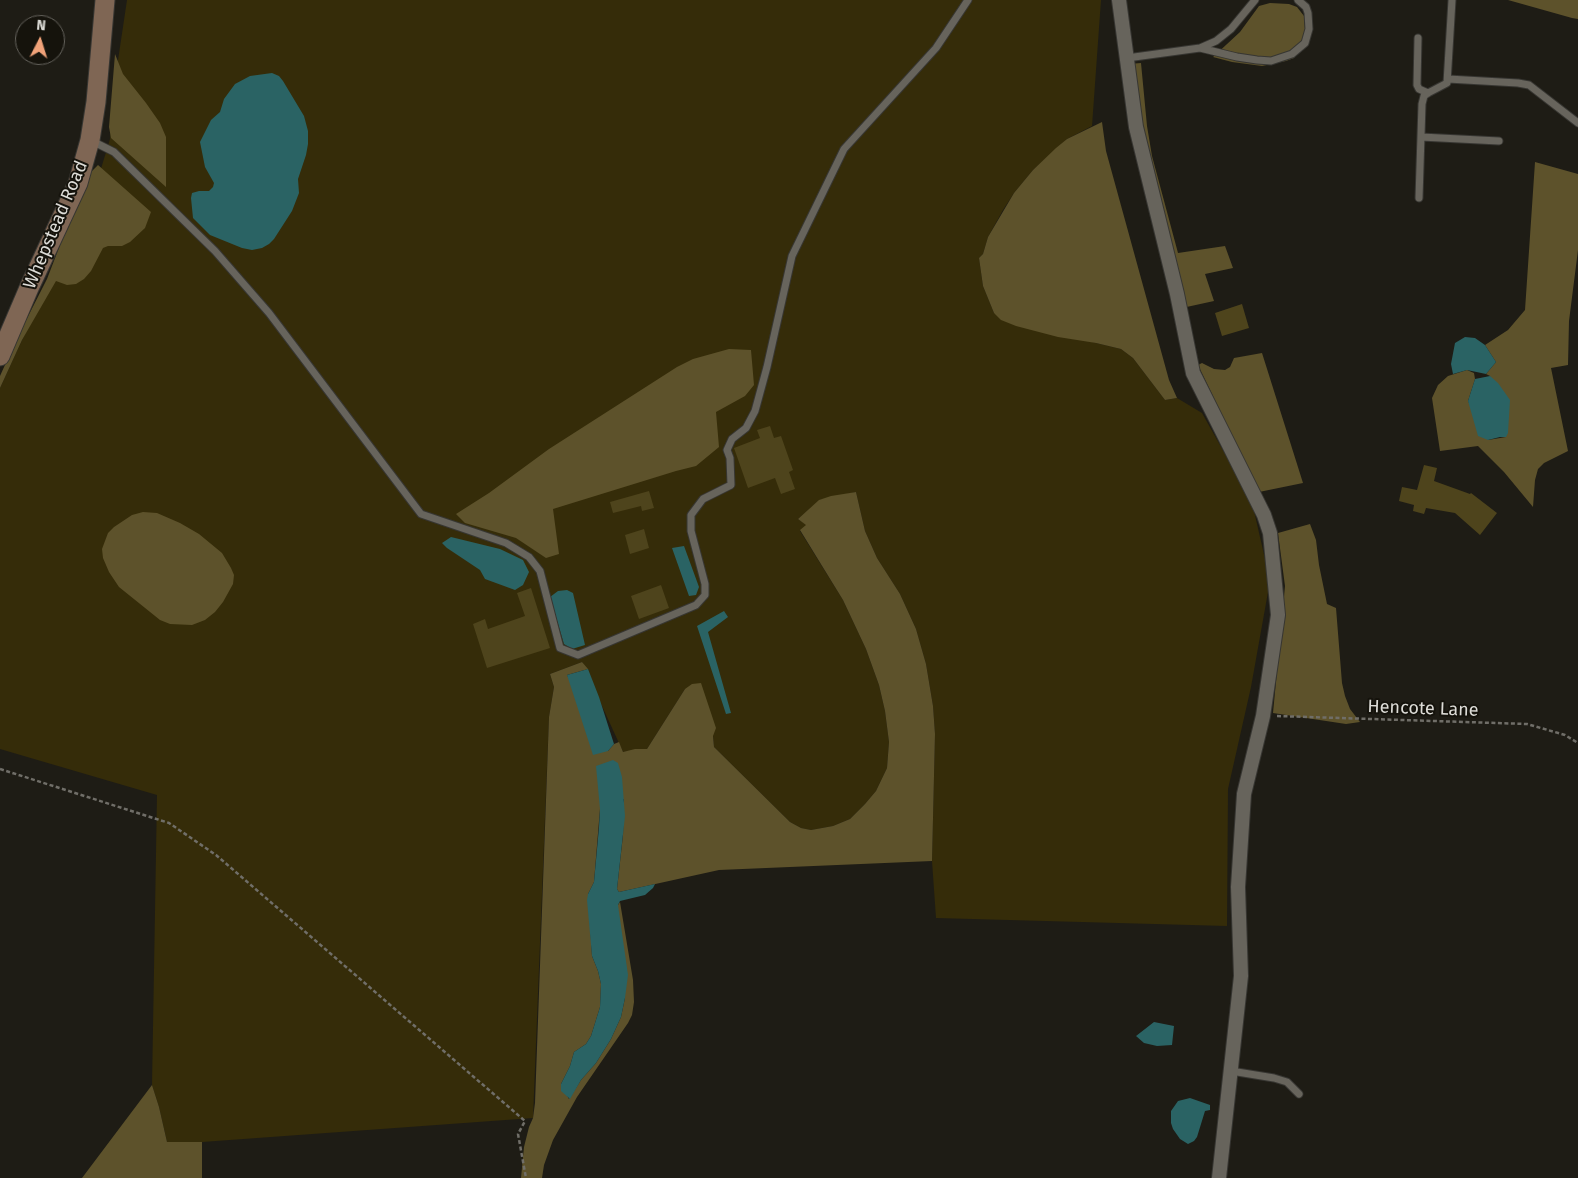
<!DOCTYPE html>
<style>
body{margin:0}
#map{position:relative;width:1578px;height:1178px;overflow:hidden;background:#1e1c15;font-family:"Fira Sans",sans-serif}
canvas{display:block}
.north{position:absolute;left:15px;top:15px;width:50px;height:50px;box-sizing:border-box;background:#15130c;border:1px solid #65635d;border-radius:50%;rotate:5deg;font-size:14px;font-weight:700;line-height:20px;text-align:center;color:#dddcd7}
.north::after{content:'';display:block;margin:auto;width:18px;height:22px;background:#f0a279;clip-path:polygon(50% 0,100% 100%,50% 72%,0 100%)}
</style>
<div id="map">
<canvas width="1578" height="1178"></canvas>
<div class="north">N</div>
</div>
<script>
const context = document.querySelector('canvas').getContext('2d');
context.lineJoin = 'round';
function paint(path, color) { context.fillStyle = color; context.fill(path, 'evenodd'); }
const toPath = rows => new Path2D(rows.map(r => 'M' + r).join(''));
function strokePath(path, color, width, dash) { context.strokeStyle = color; context.lineWidth = width; context.lineCap = dash ? 'butt' : 'round'; context.setLineDash(dash || []); context.stroke(path); }
function label(font, color, halo, rows, align = 'center') {
  context.font = font + ' "Fira Sans",sans-serif'; context.lineWidth = 4; context.setLineDash([]); context.textBaseline = 'middle'; context.strokeStyle = halo; context.fillStyle = color; for (const [text, x, y, turn = 0] of rows) {
    context.save(); context.translate(x, y); context.rotate((+turn || 0) * Math.PI / 180); context.textAlign = isNaN(turn) ? turn : align; if (halo) context.strokeText(text, 0, 0); context.fillText(text, 0, 0); context.restore();
  }
}
paint(toPath([
 [127,0,1101,0,1092,126,1067,139,1033,170,1014,193,1003,210,988,237,983,254,979,258,983,286,994,313,1096,343,1121,349,1133,358,1165,400,1177,398,1202,413,1252,502,1270,581,1251,687,1228,789,1227,926,936,918,932,861,935,734,933,706,926,664,916,629,900,594,877,558,865,531,856,492,820,500,798,519,807,525,800,531,843,600,866,649,879,685,885,711,889,742,887,768,876,791,865,804,850,819,833,826,811,830,801,828,790,822,714,747,713,735,685,689,647,749,623,752,582,662,550,674,554,687,549,717,533,1118,202,1142,167,1142,159,1107,152,1085,157,795,0,749,0,388,22,340,93,195,110,139,114,87]
]), '#352c09');
paint(toPath([
 [1508,0,1578,0,1578,19,1572,18],
 [1270,3,1289,4,1297,7,1304,16,1305,29,1302,46,1294,58,1286,61,1262,66,1232,62,1213,57,1240,32,1259,6],
 [115,54,123,74,146,103,160,123,166,137,166,187,111,138,109,127],
 [1141,63,1147,126,1152,156,1178,253,1225,246,1233,268,1205,274,1214,301,1182,308,1129,64],
 [1102,122,1106,151,1169,380,1177,398,1165,400,1133,358,1121,349,1096,343,1058,337,1016,326,1001,320,994,313,983,286,979,258,983,254,988,237,1014,193,1033,170,1056,148,1067,139],
 [1535,162,1578,174,1578,250,1569,321,1568,365,1551,368,1568,451,1544,463,1538,469,1535,480,1533,507,1504,472,1478,446,1440,451,1432,398,1438,385,1448,376,1467,370,1474,373,1475,379,1468,401,1488,440,1506,437,1490,376,1486,374,1496,362,1485,345,1508,330,1525,310],
 [98,165,151,212,145,228,130,242,122,246,108,246,103,248,91,271,84,279,76,284,67,285,56,281,22,340,0,388,0,376,18,336,47,279,70,219,91,172],
 [729,349,751,350,754,385,745,396,716,412,719,447,696,466,676,471,553,509,559,554,546,558,516,538,465,523,456,514,489,493,549,449,677,367,693,359],
 [1262,353,1303,483,1259,492,1198,365,1202,363,1214,369,1225,370,1230,367,1234,358],
 [856,492,865,531,877,558,900,594,916,629,926,664,933,706,935,734,932,861,719,870,619,892,617,889,623,835,624,799,600,809,594,882,588,894,592,956,598,971,601,984,600,1007,591,1036,586,1044,574,1052,570,1066,561,1084,569,1099,581,1080,596,1063,611,1039,621,1017,625,998,618,910,618,905,620,902,633,980,634,1002,632,1015,628,1023,577,1097,553,1140,544,1165,542,1178,521,1178,524,1147,529,1127,533,1118,535,1103,549,717,554,687,550,674,582,662,588,669,567,675,608,751,614,744,619,742,623,752,635,749,647,749,685,689,692,684,701,683,716,728,713,736,714,747,790,822,801,828,811,830,833,826,850,819,865,804,876,791,887,768,889,742,885,711,879,685,866,649,843,600,800,530,806,525,798,519,819,500,831,496],
 [143,512,157,513,180,523,199,534,222,553,231,568,234,575,233,584,223,602,215,612,205,620,192,625,170,624,160,620,119,587,109,572,103,558,102,549,108,533,114,527,132,515],
 [1310,524,1316,540,1319,565,1327,604,1336,608,1342,683,1345,696,1350,709,1360,722,1346,724,1273,713,1285,586,1278,533],
 [152,1085,159,1107,167,1142,202,1142,202,1178,82,1178]
]), '#5d522b');
paint(toPath([
 [272,73,279,76,283,81,304,116,308,131,308,144,306,155,298,179,299,193,292,211,274,239,269,244,262,248,252,250,242,248,210,235,193,218,191,198,192,193,199,191,209,191,213,187,214,183,205,167,200,142,211,120,220,112,224,99,235,84,250,76],
 [1465,337,1475,338,1485,345,1496,362,1486,374,1467,370,1453,374,1451,364,1455,343],
 [1490,376,1498,383,1510,400,1508,433,1506,437,1500,437,1488,440,1478,436,1468,401,1475,379],
 [451,537,500,549,523,560,529,572,523,585,515,590,485,579,480,570,447,548,442,543],
 [684,546,699,587,696,595,689,596,672,548],
 [567,590,573,593,585,645,572,649,564,644,550,597,558,591],
 [724,611,728,617,708,632,731,713,726,714,697,626],
 [588,669,599,697,614,744,608,751,593,755,567,675],
 [613,760,618,763,622,777,625,816,617,889,619,892,655,884,653,888,645,895,620,901,618,905,628,975,625,998,621,1017,611,1039,596,1063,581,1080,570,1099,561,1091,561,1084,570,1066,574,1052,586,1044,591,1036,600,1007,601,984,598,971,592,956,587,900,588,894,594,882,599,827,600,809,596,766],
 [1154,1022,1174,1026,1172,1045,1157,1046,1144,1043,1136,1036],
 [1190,1098,1210,1105,1210,1110,1205,1111,1197,1137,1194,1141,1188,1144,1180,1139,1173,1129,1171,1123,1171,1111,1178,1101]
]), '#2a6364');
paint(toPath([
 [1242,304,1249,328,1222,336,1215,313],
 [770,426,774,438,781,436,793,470,789,472,795,489,781,494,775,478,748,488,734,448,760,438,757,430],
 [1424,465,1437,468,1434,481,1470,494,1471,493,1497,513,1480,535,1455,513,1426,508,1424,514,1413,511,1414,505,1399,501,1402,487,1417,490],
 [649,491,654,508,642,511,641,506,613,513,610,502],
 [644,529,649,548,630,554,625,535],
 [661,585,669,608,639,619,631,596],
 [531,588,550,648,487,668,473,624,485,619,488,629,525,616,517,593]
]), '#4e441c');
const lane = toPath([
 [1418,38,1417,85,1419,89,1428,93],
 [1200,48,1237,57,1257,60,1271,61,1292,54,1305,43,1309,29,1308,13,1306,7,1298,0],
 [1127,58,1200,48,1216,41,1231,29,1255,0],
 [1448,79,1518,83,1529,85,1578,123],
 [1421,137,1499,141],
 [90,140,114,152,215,251,269,313,421,514,506,543,529,557,540,571,560,648,578,655,696,605,705,595,705,584,691,531,691,515,703,499,731,485,730,458,727,450,732,439,746,428,755,411,767,367,792,256,844,149,936,48,968,0],
 [1419,198,1422,104,1424,96,1428,93,1447,83,1452,0],
 [1231,1071,1274,1078,1287,1082,1299,1094]
]);
const street = toPath([
 [1119,0,1136,127,1177,294,1193,373,1264,515,1270,533,1278,615,1263,716,1244,794,1238,887,1241,976,1219,1178]
]);
const secondary = toPath([
 [0,356,29,288,78,183,90,140,96,102,105,0]
]);
strokePath(lane, '#373632', 9);
strokePath(street, '#373632', 16);
strokePath(secondary, '#373632', 21);
strokePath(toPath([
 [1277,716,1527,724,1565,735,1578,743],
 [0,769,169,823,216,855,525,1121,518,1134,526,1178]
]), '#706e68', 2.5, [4, 2.5]);
strokePath(lane, '#67645c', 7);
strokePath(street, '#67645c', 14);
strokePath(secondary, '#7f6654', 19);
label('18px', '#dddcd7', '#15130c', [
 ["Whepstead Road",56,225,-67],
 ["Hencote Lane",1423,709,2]
]);
</script>
